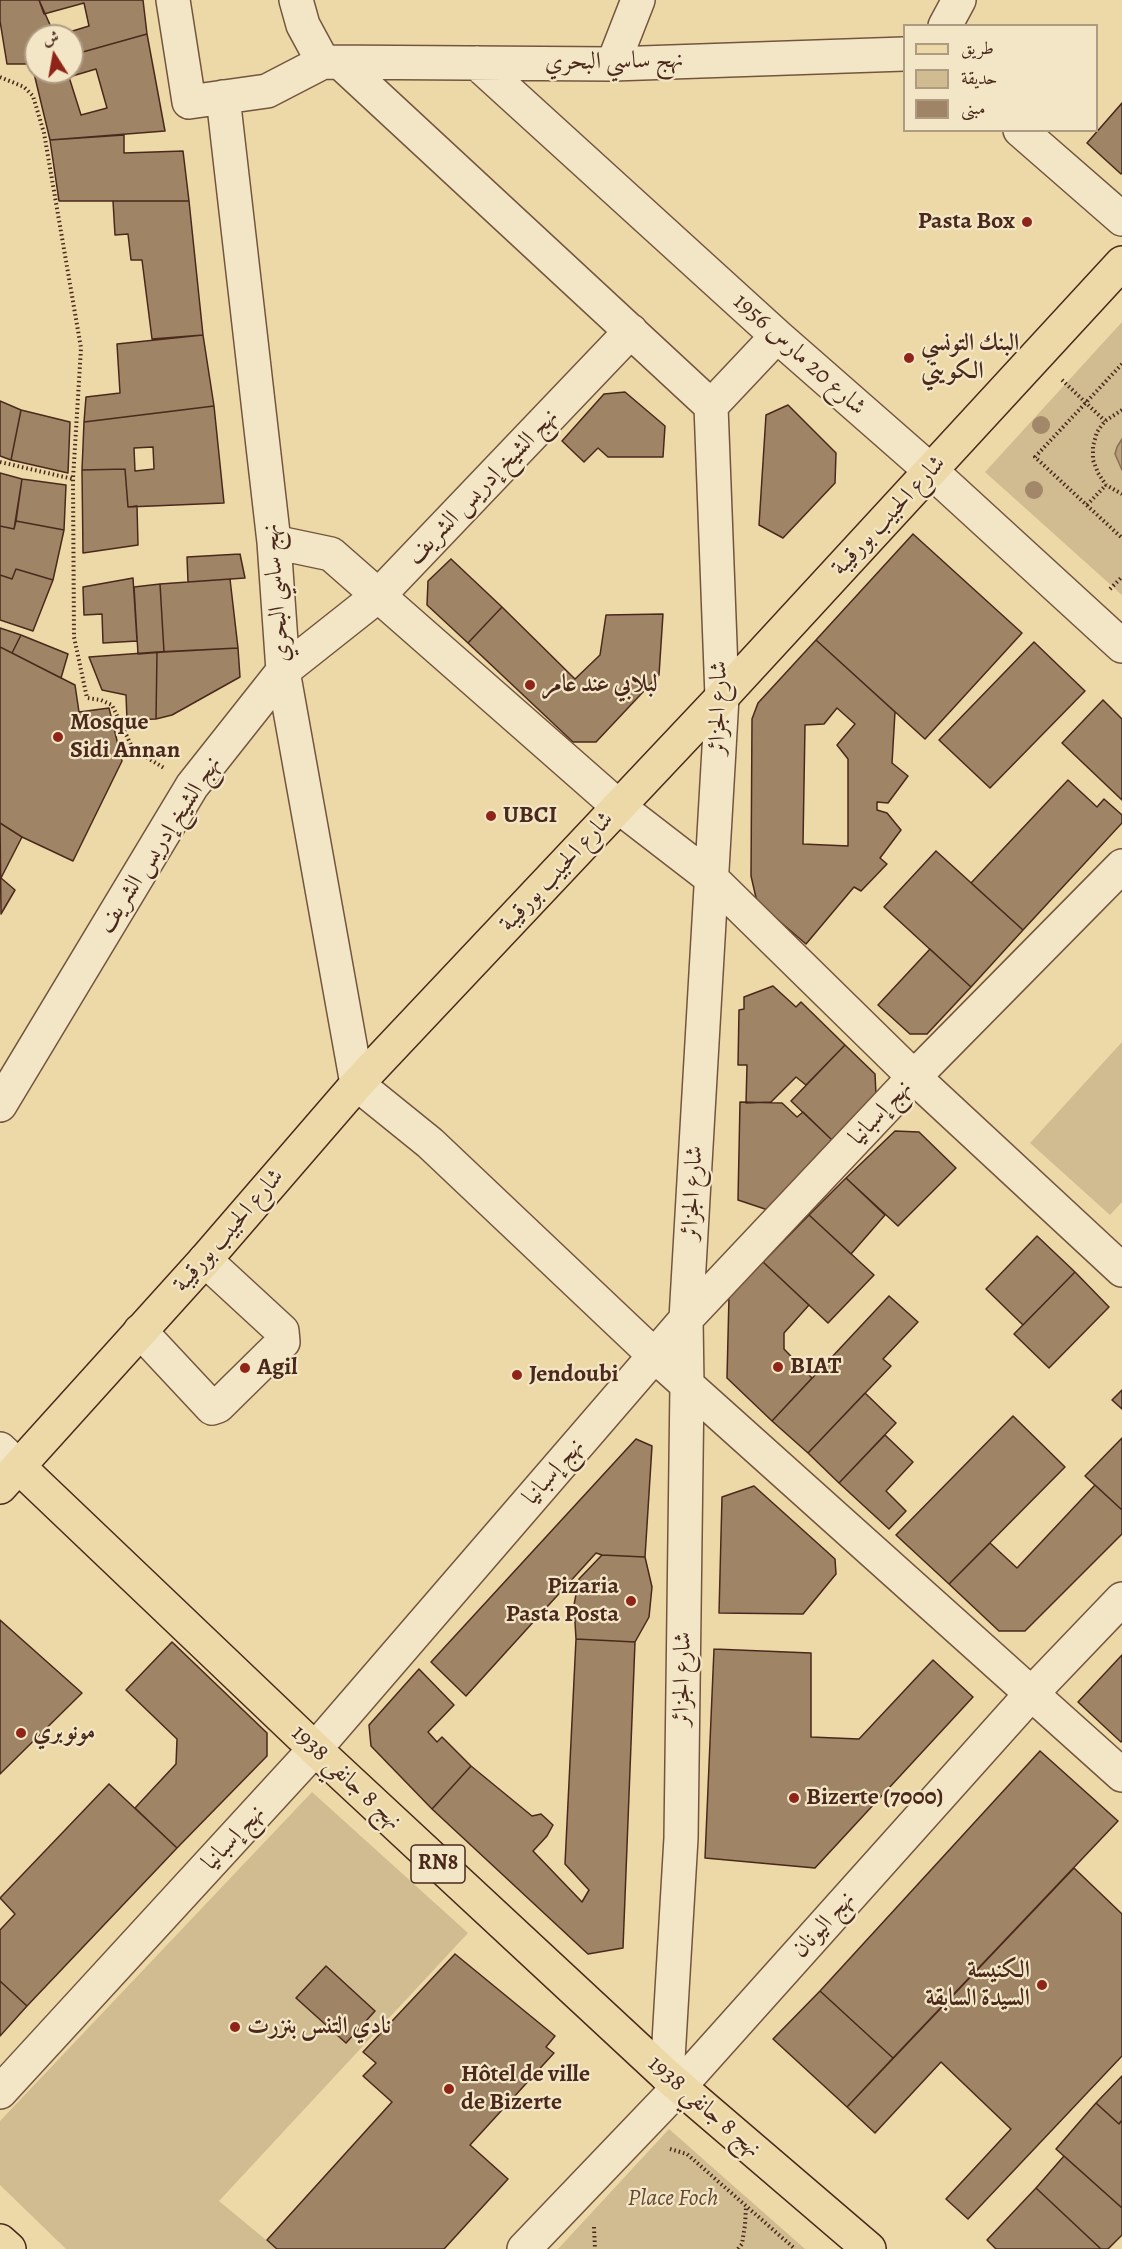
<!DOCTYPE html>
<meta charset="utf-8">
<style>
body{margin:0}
#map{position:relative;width:1122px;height:2249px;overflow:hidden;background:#edd9a8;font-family:Alegreya,Amiri,serif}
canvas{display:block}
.legend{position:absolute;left:903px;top:24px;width:195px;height:108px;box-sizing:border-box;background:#f3e6c6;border:2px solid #af9a82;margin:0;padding:8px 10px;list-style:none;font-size:18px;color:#4a291c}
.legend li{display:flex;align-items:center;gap:12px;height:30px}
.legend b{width:30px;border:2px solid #af9a82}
.north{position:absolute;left:24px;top:24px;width:60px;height:60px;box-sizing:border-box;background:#f3e6c6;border:2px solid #af9a82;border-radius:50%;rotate:349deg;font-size:16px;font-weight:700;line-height:24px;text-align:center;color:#4a291c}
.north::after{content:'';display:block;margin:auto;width:21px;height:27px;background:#8f2418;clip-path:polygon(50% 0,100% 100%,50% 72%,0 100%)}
</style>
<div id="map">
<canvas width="1122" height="2249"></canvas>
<ul class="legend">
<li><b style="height:8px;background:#edd9a8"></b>طريق</li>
<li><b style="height:16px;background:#d1bb90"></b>حديقة</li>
<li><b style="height:16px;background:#9f8565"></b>مبنى</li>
</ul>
<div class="north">ش</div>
</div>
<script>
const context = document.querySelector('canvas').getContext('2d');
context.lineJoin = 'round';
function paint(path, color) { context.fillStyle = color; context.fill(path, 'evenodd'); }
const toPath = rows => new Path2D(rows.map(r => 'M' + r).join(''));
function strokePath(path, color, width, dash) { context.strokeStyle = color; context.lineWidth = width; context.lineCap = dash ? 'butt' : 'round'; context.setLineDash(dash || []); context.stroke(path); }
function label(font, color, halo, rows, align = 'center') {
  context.font = font + ' Alegreya,Amiri,serif'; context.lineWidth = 4.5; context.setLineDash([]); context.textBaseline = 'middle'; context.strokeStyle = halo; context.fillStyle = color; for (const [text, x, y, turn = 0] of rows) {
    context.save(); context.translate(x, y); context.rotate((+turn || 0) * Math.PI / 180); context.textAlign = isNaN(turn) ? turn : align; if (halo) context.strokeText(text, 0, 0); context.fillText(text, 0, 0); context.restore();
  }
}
paint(toPath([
 [1122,322,1122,595,985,472],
 [1122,1042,1122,1202,1110,1215,1030,1143],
 [312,1792,468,1933,219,2201,277,2249,66,2249,0,2185,0,2121],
 [669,2129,805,2249,558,2249]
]), '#d1bb90');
const water = toPath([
 [1122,439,1122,470,1115,454,1117,447,1122,439]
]);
paint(water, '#b69d78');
strokePath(water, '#8b6f53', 1.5);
const building = toPath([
 [0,0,39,0,55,36,36,36,36,64,7,64,0,21,0,0],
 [39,0,143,0,147,34,72,55,72,36,56,36,89,26,84,3,44,14,39,0],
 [147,34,165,131,50,140,32,65,36,64,36,72,72,72,72,55,147,34],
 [96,69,107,108,81,115,69,77,96,69],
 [1122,103,1122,173,1121,174,1087,143,1122,103],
 [124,135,124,153,183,151,189,201,59,201,50,140,124,135],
 [113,201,189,201,203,335,152,339,142,260,131,260,128,234,115,235,113,201],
 [203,335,214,406,84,422,86,397,120,393,117,344,203,335],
 [625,392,665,426,663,457,608,457,598,448,584,462,562,441,604,394,625,392],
 [0,401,21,410,11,460,0,456,0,401],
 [788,405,836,453,835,483,783,538,759,525,766,415,788,405],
 [214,406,224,503,128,507,125,469,82,470,84,422,214,406],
 [153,447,154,469,135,471,134,448,153,447],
 [21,410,70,422,68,473,11,460,21,410],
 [125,469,128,507,137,506,138,545,83,553,82,470,125,469],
 [0,473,22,479,14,529,0,526,0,473],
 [22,479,66,485,64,530,16,521,22,479],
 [16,521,64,530,53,580,16,569,12,579,0,575,0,526,14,529,16,521],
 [913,534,1022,633,925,739,816,640,913,534],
 [240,554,245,578,188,582,187,557,240,554],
 [451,559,502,607,468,643,427,605,428,581,451,559],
 [16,569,53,580,33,631,0,620,0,575,12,579,16,569],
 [133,578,137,641,103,643,102,614,84,615,83,587,133,578],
 [230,579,238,648,164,652,160,584,230,579],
 [160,584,164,652,138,654,134,587,160,584],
 [502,607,575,679,600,655,606,615,663,614,659,675,596,742,573,742,468,643,502,607],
 [0,628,21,635,12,653,0,647,0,628],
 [21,635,68,654,61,678,12,653,21,635],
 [816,640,895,712,892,763,908,776,888,803,877,802,877,810,887,813,901,830,880,858,887,864,861,891,854,887,806,944,757,902,751,876,752,719,758,703,816,640],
 [837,708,855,724,837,745,848,759,848,846,803,844,805,725,824,724,837,708],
 [1034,642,1085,691,990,788,939,740,1034,642],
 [0,647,75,685,79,712,109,708,122,761,73,861,22,837,0,823,0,647],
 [238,648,240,677,172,715,156,719,157,652,238,648],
 [157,652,156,719,127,720,126,695,102,690,89,657,157,652],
 [1103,700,1122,719,1122,800,1062,743,1103,700],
 [1068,780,1097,807,1104,799,1122,815,1122,823,1023,930,971,883,1068,780],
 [0,823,22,837,1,878,15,890,1,914,0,823],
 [936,851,1023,930,971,987,884,907,936,851],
 [930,949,971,987,927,1034,910,1034,878,1005,930,949],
 [773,986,796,1007,801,1002,845,1045,806,1085,796,1077,771,1102,746,1103,747,1065,738,1065,739,1010,744,1009,744,997,773,986],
 [845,1045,875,1074,876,1095,832,1140,791,1101,845,1045],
 [740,1102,782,1103,797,1117,803,1112,832,1140,771,1211,738,1200,740,1102],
 [895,1131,919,1132,956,1168,898,1226,846,1178,895,1131],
 [846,1178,885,1215,851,1254,809,1215,846,1178],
 [809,1215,874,1275,828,1323,763,1262,809,1215],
 [1037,1236,1075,1272,1023,1325,986,1289,1037,1236],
 [763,1262,809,1305,784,1333,784,1349,812,1378,772,1421,727,1378,729,1296,763,1262],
 [1075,1272,1109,1307,1049,1368,1014,1334,1075,1272],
 [889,1296,918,1322,883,1359,891,1366,808,1453,772,1421,889,1296],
 [1122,1390,1122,1409,1112,1400,1122,1390],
 [865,1393,896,1423,839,1483,808,1453,865,1393],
 [1013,1416,1065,1467,949,1584,896,1535,1013,1416],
 [885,1435,913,1462,886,1491,906,1511,889,1529,839,1483,885,1435],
 [1122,1438,1122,1510,1085,1476,1122,1438],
 [636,1439,652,1446,645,1557,602,1555,596,1553,466,1696,431,1662,636,1439],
 [1095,1485,1122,1510,1122,1534,1025,1631,999,1631,949,1584,990,1543,1017,1568,1095,1485],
 [754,1486,835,1559,836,1574,803,1614,719,1613,722,1497,754,1486],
 [602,1555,645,1557,652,1587,649,1617,635,1642,576,1639,574,1605,579,1579,602,1555],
 [0,1620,82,1693,0,1774,0,1620],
 [576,1639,635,1642,623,1948,588,1954,432,1809,471,1766,532,1816,541,1814,553,1825,547,1836,533,1851,582,1902,589,1890,565,1864,576,1639],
 [172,1642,267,1733,267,1756,177,1848,135,1808,176,1764,177,1739,126,1690,172,1642],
 [714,1649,811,1653,811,1737,859,1739,933,1660,973,1697,815,1868,705,1858,714,1649],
 [1122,1655,1122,1741,1121,1742,1078,1702,1122,1655],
 [419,1669,454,1705,428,1732,437,1742,442,1737,471,1766,432,1809,371,1746,369,1725,419,1669],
 [1040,1751,1118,1821,893,2058,820,1991,1040,1751],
 [109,1784,177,1848,27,2006,0,1981,0,1930,15,1914,0,1898,109,1784],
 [1074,1868,1122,1914,1122,2056,968,2219,946,2199,1011,2129,941,2062,875,2133,847,2107,1074,1868],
 [455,1954,555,2036,546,2047,554,2053,470,2145,508,2179,444,2249,277,2249,267,2240,392,2102,363,2076,376,2063,363,2052,455,1954],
 [326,1966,375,2011,346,2043,296,1998,326,1966],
 [0,1981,27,2006,0,2036,0,1981],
 [820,1991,893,2058,847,2107,773,2039,820,1991],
 [1122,2076,1122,2120,1119,2124,1096,2103,1122,2076],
 [1096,2103,1119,2124,1122,2120,1122,2208,1056,2149,1096,2103],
 [1064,2156,1122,2208,1122,2235,1108,2249,1101,2249,1036,2188,1064,2156],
 [1036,2188,1101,2249,996,2249,987,2240,1036,2188]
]);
paint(building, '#9f8565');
strokePath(building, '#4a291c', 1.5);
const minor = toPath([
 [173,0,189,102,267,91,323,62],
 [296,0,303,25,323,62,613,64,904,54],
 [945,26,959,0],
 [341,63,711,406],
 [477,63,777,336,931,471,1122,646],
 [613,64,638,0],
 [223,97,274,542,283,671,357,1084,430,1143,655,1356,1122,1775],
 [1020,130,1122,219],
 [274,542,331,554,619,807,711,878,914,1077,1122,1270],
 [0,1105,192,786,283,671,379,595,631,331],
 [140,1331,212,1408,218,1406,283,1342,282,1331,205,1260],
 [0,1449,19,1467],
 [667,2076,681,1838,687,1385,686,1319,722,697,711,406,777,336],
 [0,2092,315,1749,686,1319,914,1077,1122,866],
 [524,2249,679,2087,1031,1694,1122,1599]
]);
const major = toPath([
 [19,1467,315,1749,667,2076,869,2249],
 [0,1487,205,1260,357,1084,722,697,1122,263],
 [0,2241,9,2249]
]);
strokePath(minor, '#73553f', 36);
strokePath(major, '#4a291c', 36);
strokePath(toPath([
 [0,77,24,87,33,96,44,133,81,348,73,479,74,637,87,698,101,700,112,705,133,749,164,768],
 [1122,364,1035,457,1122,538],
 [1062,380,1105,421],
 [1122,410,1105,421,1097,432,1093,446,1093,460,1098,473,1106,485,1122,494],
 [0,462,73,479],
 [1087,505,1106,485],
 [1110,589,1122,577],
 [670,2149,687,2154,795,2249],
 [594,2227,595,2249],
 [738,2249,742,2244,745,2225,746,2207]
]), '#4a291c', 4, [1.5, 3]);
strokePath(minor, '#f3e6c6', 33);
strokePath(major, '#edd9a8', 33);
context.fillStyle = '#a28868';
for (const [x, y] of [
 [1041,425],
 [1034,490]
]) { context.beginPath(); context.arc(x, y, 9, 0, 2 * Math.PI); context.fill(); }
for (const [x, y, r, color] of [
 [1027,222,6,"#8f2418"],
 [909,358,6,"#8f2418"],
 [530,685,6,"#8f2418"],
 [58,737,6,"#8f2418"],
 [491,816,6,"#8f2418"],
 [778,1367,6,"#8f2418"],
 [245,1368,6,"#8f2418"],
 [517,1375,6,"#8f2418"],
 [631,1601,6,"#8f2418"],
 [21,1733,6,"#8f2418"],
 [794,1798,6,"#8f2418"],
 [1042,1985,6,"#8f2418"],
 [235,2027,6,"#8f2418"],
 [449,2089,6,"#8f2418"]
]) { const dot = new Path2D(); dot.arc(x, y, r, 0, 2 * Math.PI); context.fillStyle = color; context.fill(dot); strokePath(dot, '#f3e6c6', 2); }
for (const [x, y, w] of [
 [438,1864,54]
]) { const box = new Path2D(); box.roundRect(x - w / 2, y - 19, w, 38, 4.5); context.fillStyle = '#f3e6c6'; context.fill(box); strokePath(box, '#4a291c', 1.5); }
label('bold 22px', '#4a291c', null, [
 ["RN8",438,1864]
]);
label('24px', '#4a291c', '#f3e6c6', [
 ["نهج ساسي البحري",614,62,-1],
 ["شارع 20 مارس 1956",799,355,42],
 ["نهج الشيخ إدريس الشريف",483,487,-46],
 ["شارع الحبيب بورقيبة",889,516,-47],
 ["نهج ساسي البحري",277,593,-95],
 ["شارع الجزائر",719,708,-89],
 ["نهج الشيخ إدريس الشريف",160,845,-57],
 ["شارع الحبيب بورقيبة",557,872,-47],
 ["نهج إسبانيا",881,1113,-47],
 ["شارع الجزائر",693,1193,-87],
 ["شارع الحبيب بورقيبة",229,1231,-49],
 ["نهج إسبانيا",554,1472,-49],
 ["شارع الجزائر",683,1679,-89],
 ["نهج 8 جانفي 1938",346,1778,43],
 ["نهج إسبانيا",234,1838,-47],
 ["نهج اليونان",824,1925,-48],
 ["نهج 8 جانفي 1938",704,2107,41]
]);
label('bold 24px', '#4a291c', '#f3e6c6', [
 ["Pasta Box",1015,222,"right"],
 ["البنك التونسي",921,344],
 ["الكويتي",921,372],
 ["لبلابي عند عامر",542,685],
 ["Mosque",70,723],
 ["Sidi Annan",70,751],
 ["UBCI",503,816],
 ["BIAT",790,1367],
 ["Agil",257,1368],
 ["Jendoubi",529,1375],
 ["Pizaria",619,1587,"right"],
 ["Pasta Posta",619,1615,"right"],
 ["مونوبري",33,1733],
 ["Bizerte (7000)",806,1798],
 ["الكنيسة",1030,1971,"right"],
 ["السيدة السابقة",1030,1999,"right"],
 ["نادي التنس بنزرت",247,2027],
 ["Hôtel de ville",461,2075],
 ["de Bizerte",461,2103]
], 'left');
label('italic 24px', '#654633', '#f3e6c6', [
 ["Place Foch",673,2199]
]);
</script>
